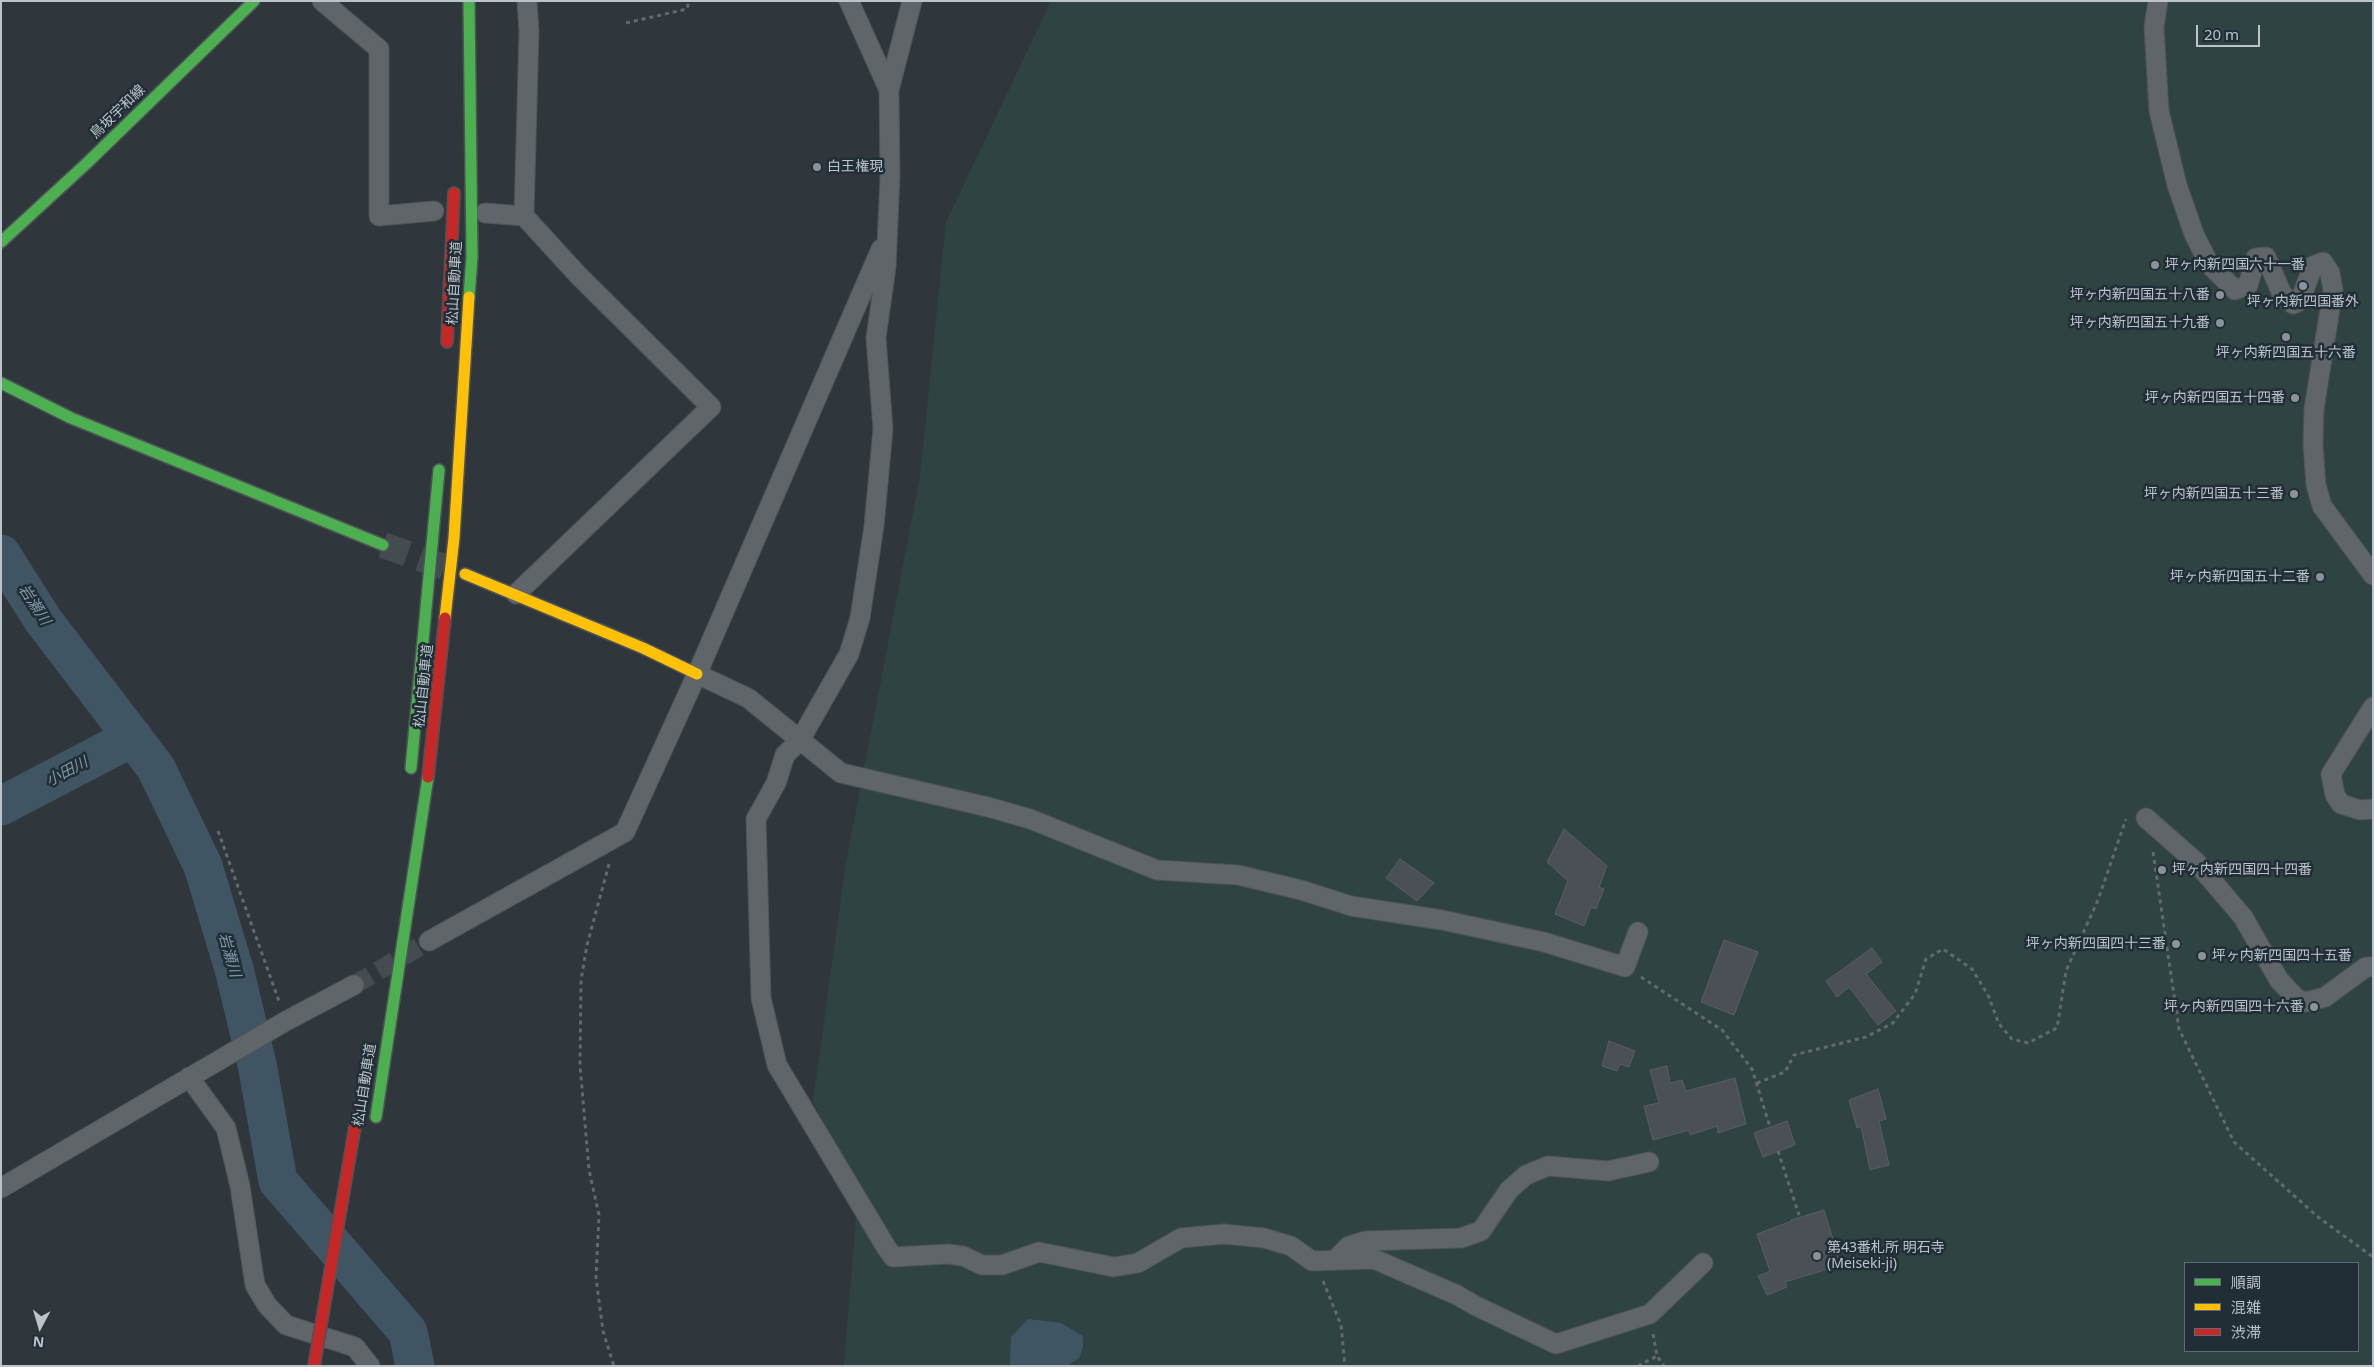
<!DOCTYPE html>
<meta charset="utf-8">
<style>
body{margin:0}
#map{position:relative;width:2374px;height:1367px;overflow:hidden;background:#2f373c;font-family:"Noto Sans","Noto Sans JP",sans-serif}
canvas{display:block}
.frame{position:absolute;inset:0;border:2px solid #bbc4cb;pointer-events:none}
.legend{position:absolute;left:2184px;top:1262px;width:175px;height:90px;box-sizing:border-box;background:#222e36;border:1px solid #5f6a72;margin:0;padding:6px 9px;list-style:none;font-size:15px;color:#bbc4cb}
.legend li{display:flex;align-items:center;gap:10px;height:25px}
.legend b{width:25px;border:1px solid #5f6a72}
.north{position:absolute;left:15px;top:1302px;width:50px;height:50px;-webkit-text-stroke:4px #222e36;paint-order:stroke;rotate:186deg;font-size:14px;font-weight:700;line-height:20px;text-align:center;color:#bbc4cb}
.north::after{content:'';display:block;margin:auto;width:18px;height:22px;background:#bbc4cb;clip-path:polygon(50% 0,100% 100%,50% 72%,0 100%)}
.scale{position:absolute;left:2196px;top:25px;width:64px;height:22px;box-sizing:border-box;border:2px solid #bbc4cb;border-top:0;padding-left:6px;font-size:15px;line-height:18px;white-space:nowrap;color:#bbc4cb;-webkit-text-stroke:4px #222e36;paint-order:stroke}
</style>
<div id="map">
<canvas width="2374" height="1367"></canvas>
<div class="frame"></div>
<ul class="legend">
<li><b style="height:6px;background:#4caf50"></b>順調</li>
<li><b style="height:6px;background:#ffc107"></b>混雑</li>
<li><b style="height:6px;background:#c62828"></b>渋滞</li>
</ul>
<div class="north">N</div>
<div class="scale">20 m</div>
</div>
<script>
const context = document.querySelector('canvas').getContext('2d');
context.lineJoin = 'round';
function paint(path, color) { context.fillStyle = color; context.fill(path, 'evenodd'); }
const toPath = rows => new Path2D(rows.map(r => 'M' + r).join(''));
function strokePath(path, color, width, dash) { context.strokeStyle = color; context.lineWidth = width; context.lineCap = dash ? 'butt' : 'round'; context.setLineDash(dash || []); context.stroke(path); }
function label(font, color, halo, rows, align = 'center') {
  context.font = font + ' "Noto Sans","Noto Sans JP",sans-serif'; context.lineWidth = 5; context.setLineDash([]); context.textBaseline = 'middle'; context.strokeStyle = halo; context.fillStyle = color; for (const [text, x, y, turn = 0] of rows) {
    context.save(); context.translate(x, y); context.rotate((+turn || 0) * Math.PI / 180); context.textAlign = isNaN(turn) ? turn : align; if (halo) context.strokeText(text, 0, 0); context.fillText(text, 0, 0); context.restore();
  }
}
paint(toPath([
 [1051,1,2373,1,2373,1366,844,1366,858,1193,813,1101,846,863,920,477,946,222],
 [2185,1263,2358,1263,2358,1351,2185,1351]
]), '#2f4442');
paint(toPath([
 [1028,1319,1061,1323,1083,1336,1083,1347,1079,1358,1067,1366,1010,1366,1011,1337]
]), '#3f5564');
strokePath(toPath([
 [1,554,43,620,156,768,203,866,234,969,257,1064,278,1181,408,1332,415,1366],
 [1,806,133,737]
]), '#3f5564', 39);
const building = toPath([
 [1564,829,1607,866,1599,887,1604,889,1596,909,1591,907,1584,926,1555,914,1568,881,1547,862,1564,829],
 [1400,859,1434,883,1417,901,1386,878,1400,859],
 [1724,940,1758,952,1734,1015,1701,1002,1724,940],
 [1872,948,1882,962,1866,974,1896,1011,1878,1025,1849,987,1837,997,1826,981,1872,948],
 [1609,1041,1635,1051,1629,1067,1620,1064,1617,1071,1602,1066,1609,1041],
 [1667,1066,1670,1083,1682,1080,1686,1091,1735,1078,1746,1124,1718,1133,1717,1126,1690,1135,1689,1130,1653,1140,1644,1106,1659,1103,1650,1070,1667,1066],
 [1878,1089,1886,1119,1879,1121,1889,1165,1870,1170,1861,1126,1857,1128,1849,1100,1878,1089],
 [1787,1121,1795,1145,1763,1157,1754,1133,1787,1121],
 [1824,1210,1841,1265,1785,1282,1787,1287,1767,1295,1758,1276,1770,1271,1757,1234,1792,1221,1791,1220,1824,1210]
]);
paint(building, '#4a5055');
strokePath(building, '#585e63', 1);
strokePath(toPath([
 [354,985,429,941]
]), '#444c51', 19, [19, 9]);
strokePath(toPath([
 [383,545,450,569]
]), '#444c51', 26, [26, 13]);
const street = toPath([
 [322,1,379,49,379,216,434,211],
 [849,1,889,90],
 [912,1,889,90,890,177,886,267,876,338,883,429,874,526,860,618,849,654,800,740,785,755,776,783,756,819,761,998,777,1065,886,1247,893,1257,948,1254,963,1256,982,1265,1002,1265,1039,1252,1114,1267,1138,1263,1181,1238,1224,1234,1264,1238,1291,1246,1312,1261,1374,1259,1457,1295,1476,1306,1556,1344,1650,1314,1703,1263],
 [2158,1,2154,27,2159,111,2177,185,2194,234,2209,264,2235,290,2248,285,2256,258,2266,257,2282,294,2293,304,2300,301,2313,266,2323,262,2330,273,2333,290,2314,409,2313,444,2316,485,2322,506,2373,575],
 [485,213,524,216,578,275,711,407,516,594],
 [524,216,529,31,527,1],
 [697,674,748,698,841,773,988,807,1030,819,1157,870,1238,875,1301,890,1351,906,1442,920,1544,942,1625,967,1638,932],
 [2373,707,2331,774,2335,795,2341,804,2360,810,2373,809],
 [2146,818,2196,862,2243,917,2279,980,2297,999,2306,1002,2325,997,2366,967,2373,967],
 [429,941,625,832,697,674,881,249],
 [189,1077,226,1128,240,1186,255,1285,267,1305,286,1325,355,1347,370,1366],
 [1,1188,286,1021,354,985],
 [1335,1260,1349,1246,1365,1241,1461,1238,1481,1231,1509,1190,1526,1175,1548,1166,1608,1171,1649,1162]
]);
const fast = toPath([
 [469,1,472,257,469,297],
 [1,242,87,163,254,1],
 [1,383,71,418,383,545],
 [411,768,439,470],
 [376,1117,428,777]
]);
const slow = toPath([
 [465,574,643,648,697,674],
 [445,618,454,538,469,297]
]);
const jam = toPath([
 [447,342,454,193],
 [428,777,445,618]
]);
strokePath(street, '#4d5356', 21);
strokePath(fast, '#4d5356', 14);
strokePath(slow, '#4d5356', 14);
strokePath(jam, '#4d5356', 14);
strokePath(toPath([
 [626,23,687,9,689,1],
 [218,831,280,1004],
 [2153,852,2179,1029,2234,1142,2318,1217,2373,1257],
 [609,864,587,945,581,980,580,1065,589,1170,599,1215,596,1278,603,1331,614,1366],
 [1641,977,1722,1030,1752,1069,1770,1127],
 [1757,1083,1785,1072,1794,1055,1866,1037,1893,1023,1915,994,1926,959,1943,949,1972,969,1988,995,1999,1024,2012,1039,2028,1043,2057,1028,2066,971,2098,900,2126,819],
 [1778,1151,1799,1215],
 [1323,1281,1341,1325,1345,1366],
 [1653,1334,1657,1356,1664,1366],
 [1638,1366,1657,1356]
]), '#63696d', 3, [4, 4]);
strokePath(street, '#60656a', 19);
strokePath(fast, '#4caf50', 11);
strokePath(slow, '#ffc107', 11);
strokePath(jam, '#c62828', 11);
const jamBridge = toPath([
 [314,1366,357,1115]
]);
strokePath(jamBridge, '#4c5357', 14, []);
strokePath(jamBridge, '#c62828', 11);
for (const [x, y, r, color] of [
 [817,167,5,"#8a9399"],
 [2155,265,5,"#8a9399"],
 [2303,286,5,"#8a9399"],
 [2220,295,5,"#8a9399"],
 [2220,323,5,"#8a9399"],
 [2286,337,5,"#8a9399"],
 [2295,398,5,"#8a9399"],
 [2294,494,5,"#8a9399"],
 [2320,577,5,"#8a9399"],
 [2162,870,5,"#8a9399"],
 [2176,944,5,"#8a9399"],
 [2202,956,5,"#8a9399"],
 [2314,1007,5,"#8a9399"],
 [1817,1256,5,"#8a9399"]
]) { const dot = new Path2D(); dot.arc(x, y, r, 0, 2 * Math.PI); context.fillStyle = color; context.fill(dot); strokePath(dot, '#222e36', 2); }
label('14px', '#bbc4cb', '#222e36', [
 ["鳥坂宇和線",118,112,-44],
 ["松山自動車道",455,283,-87],
 ["松山自動車道",424,686,-84],
 ["松山自動車道",365,1085,-81]
]);
label('14px', '#bbc4cb', '#222e36', [
 ["白王権現",827,167,"left"],
 ["坪ヶ内新四国六十一番",2165,265,"left"],
 ["坪ヶ内新四国五十八番",2210,295],
 ["坪ヶ内新四国番外",2303,302,"center"],
 ["坪ヶ内新四国五十九番",2210,323],
 ["坪ヶ内新四国五十六番",2286,353,"center"],
 ["坪ヶ内新四国五十四番",2285,398],
 ["坪ヶ内新四国五十三番",2284,494],
 ["坪ヶ内新四国五十二番",2310,577],
 ["坪ヶ内新四国四十四番",2172,870,"left"],
 ["坪ヶ内新四国四十三番",2166,944],
 ["坪ヶ内新四国四十五番",2212,956,"left"],
 ["坪ヶ内新四国四十六番",2304,1007],
 ["第43番札所 明石寺",1827,1248,"left"],
 ["(Meiseki-ji)",1827,1264,"left"]
], 'right');
label('italic 15px', '#7e98aa', '#222e36', [
 ["岩瀬川",34,605,57],
 ["小田川",67,772,-28],
 ["岩瀬川",229,955,74]
]);
</script>
